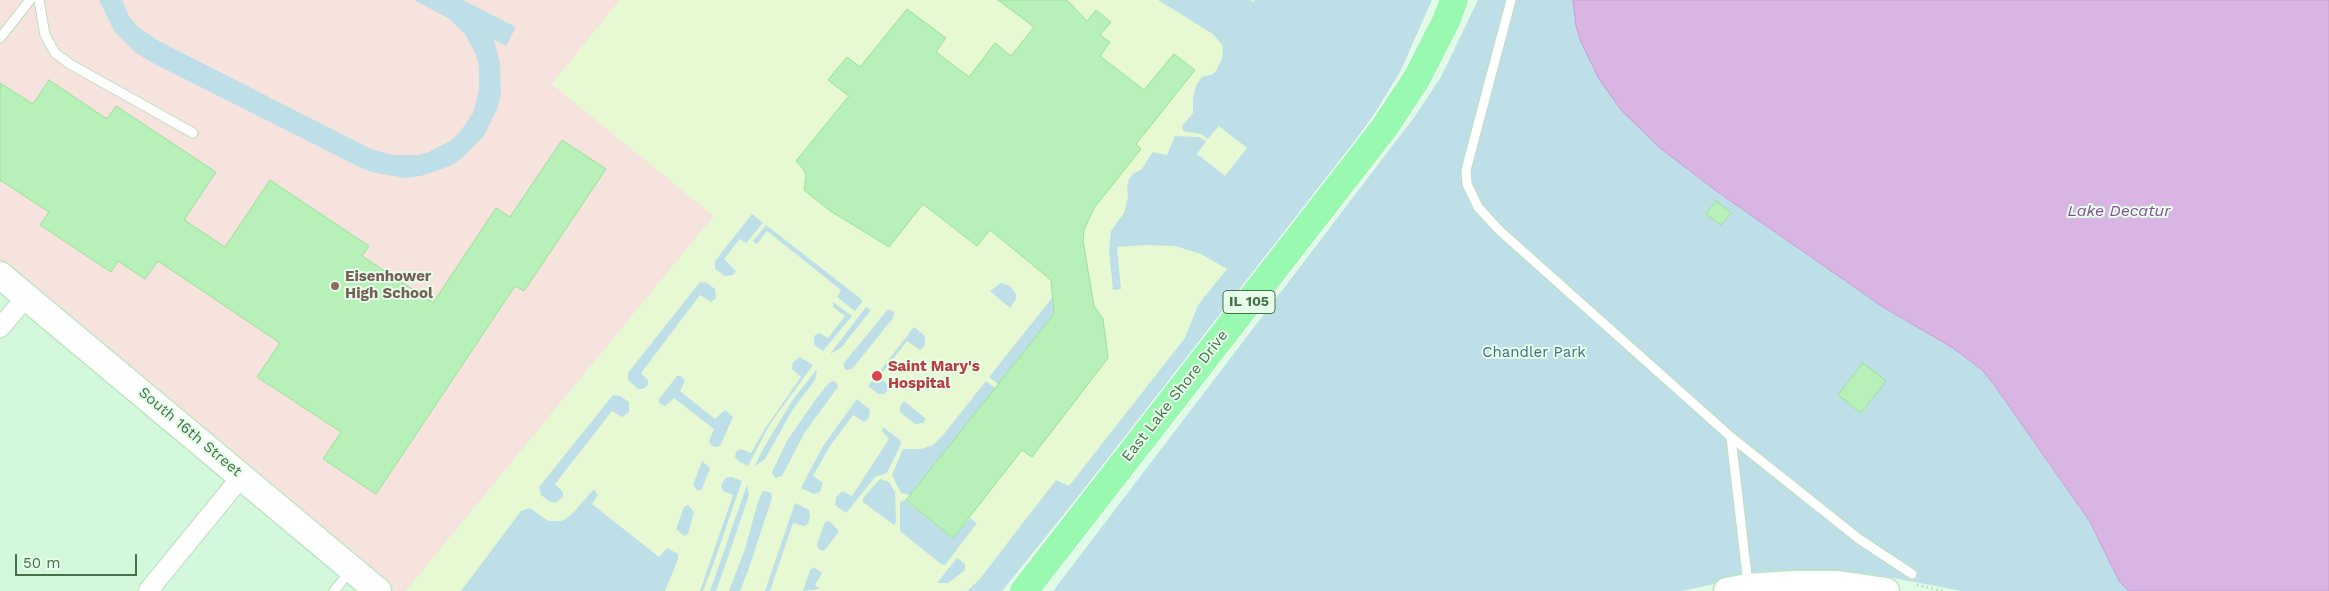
<!DOCTYPE html>
<style>
body{margin:0}
#map{position:relative;width:2329px;height:591px;overflow:hidden;background:#e0fbe6;font-family:"Work Sans",sans-serif}
canvas{display:block}
.scale{position:absolute;left:15px;top:554px;width:122px;height:22px;box-sizing:border-box;border:2px solid #497148;border-top:0;padding-left:6px;font-size:15px;line-height:18px;white-space:nowrap;color:#497148;-webkit-text-stroke:4px #e5ffeb;paint-order:stroke}
</style>
<div id="map">
<canvas width="2329" height="591"></canvas>
<div class="scale">50 m</div>
</div>
<script>
const context = document.querySelector('canvas').getContext('2d');
context.lineJoin = 'round';
function paint(path, color) { context.fillStyle = color; context.fill(path, 'evenodd'); }
const toPath = rows => new Path2D(rows.map(r => 'M' + r).join(''));
function strokePath(path, color, width, dash) { context.strokeStyle = color; context.lineWidth = width; context.lineCap = dash ? 'butt' : 'round'; context.setLineDash(dash || []); context.stroke(path); }
function label(font, color, halo, rows, align = 'center') {
  context.font = font + ' "Work Sans",sans-serif'; context.lineWidth = 4; context.setLineDash([]); context.textBaseline = 'middle'; context.strokeStyle = halo; context.fillStyle = color; for (const [text, x, y, turn = 0] of rows) {
    context.save(); context.translate(x, y); context.rotate((+turn || 0) * Math.PI / 180); context.textAlign = isNaN(turn) ? turn : align; if (halo) context.strokeText(text, 0, 0); context.fillText(text, 0, 0); context.restore();
  }
}
paint(toPath([
 [0,282,369,591,0,591]
]), '#d4f8db');
paint(toPath([
 [0,0,620,0,552,84,714,216,406,591,381,591,0,275]
]), '#f7e3dd');
paint(toPath([
 [620,0,1432,0,1400,72,1375,113,1348,151,1102,467,1002,591,406,591,714,216,552,84]
]), '#e6f9d3');
paint(toPath([
 [99,0,122,0,129,16,137,26,159,41,371,149,394,155,418,155,429,152,450,141,459,133,473,113,479,90,479,66,476,55,465,34,448,18,414,0,463,0,516,27,506,46,494,40,500,63,501,94,497,109,484,136,462,158,450,166,421,176,406,178,375,173,361,168,149,61,136,53,114,31],
 [1158,0,1250,0,1253,2,1255,0,1432,0,1400,72,1375,113,1348,151,1102,467,1002,591,967,591,979,580,1056,480,1069,486,1185,338,1198,305,1227,269,1201,254,1175,246,1147,245,1117,247,1121,289,1113,290,1109,250,1111,231,1124,213,1128,198,1127,186,1129,179,1133,174,1142,169,1150,156,1153,152,1167,155,1175,136,1199,137,1206,141,1197,154,1225,176,1247,148,1219,126,1208,139,1201,134,1183,131,1182,126,1193,113,1193,98,1196,85,1202,77,1213,74,1216,71,1222,59,1223,46,1213,34],
 [1478,0,1573,0,1576,26,1581,42,1599,79,1660,148,1719,193,1883,307,1953,348,1982,370,1995,386,2090,523,2119,581,2129,591,1962,591,1877,575,1795,570,1773,571,1682,591,1053,591,1415,116,1441,77],
 [752,214,763,223,746,243,740,239,724,259,736,271,733,275,725,276,715,269,715,261],
 [766,225,861,299,862,302,855,311,837,297,841,290,767,231,757,244,753,241],
 [700,282,707,283,715,289,716,298,711,302,700,295,641,373,648,380,648,385,643,389,638,389,628,380,628,373],
 [1001,283,1010,286,1016,294,1016,299,1010,308,990,291],
 [1052,298,1054,314,998,384,989,377],
 [833,302,852,316,823,351,814,345,814,336,819,333,828,338,845,316,833,307],
 [866,307,871,310,841,348,830,354],
 [888,309,894,312,893,318,852,369,846,370,844,368,844,363],
 [914,327,925,336,925,345,920,350,907,341,879,377,888,385,889,389,884,394,878,394,868,386],
 [800,357,813,365,770,424,748,466,738,461,735,457,736,452,741,449,751,453,766,427,801,377,792,369,793,362],
 [817,369,815,380,793,409,765,459,754,467,763,449,792,401],
 [677,376,681,376,685,381,680,391,715,419,725,410,733,417,721,444,718,447,712,446,709,442,714,429,674,398,665,406,659,403,659,399],
 [833,381,836,382,838,387,805,432,782,476,775,478,772,472,787,441,818,396,829,383],
 [986,381,995,388,910,495,901,493,892,475,903,449,921,449,933,445,944,434],
 [613,395,620,396,629,402,629,412,622,417,612,411,555,484,563,492,563,497,555,503,549,501,541,495,539,487],
 [857,399,870,410,869,418,864,422,853,415,830,446,813,476,823,483,820,492,814,494,801,488,823,446],
 [904,401,926,419,923,423,915,424,900,412,900,406],
 [883,427,900,440,901,444,887,473,875,477,846,513,835,505,836,497,842,491,852,496,889,439,882,431],
 [702,461,710,468,702,489,698,491,693,485],
 [732,477,742,481,712,568,703,591,700,591,733,495,723,491,721,486,725,478],
 [880,479,889,482,895,492,896,522,894,525,863,502,863,498],
 [747,485,749,495,725,566,716,591,710,591],
 [594,489,598,495,592,504,659,557,667,548,678,554,678,559,665,591,461,591,521,511,530,508,548,521,562,521,571,515],
 [765,491,771,493,772,498,749,568,740,591,729,591,745,549,757,505,762,492],
 [907,499,906,501,953,538,970,518,977,523,945,565,941,564,900,531,900,502],
 [795,503,809,510,810,516,808,524,804,526,793,523,770,591,765,591],
 [688,505,694,512,688,534,684,536,676,529,684,507],
 [829,521,839,531,826,549,822,551,818,548,817,544,825,522],
 [957,558,965,564,965,570,948,583,937,583],
 [814,567,822,573,815,585,820,589,803,591,810,570]
]), '#bfdfe8');
const water = toPath([
 [1573,0,2329,0,2329,591,2129,591,2119,581,2090,522,1995,386,1982,370,1953,348,1883,307,1719,193,1660,148,1621,110,1599,79,1581,42,1576,26,1573,0]
]);
paint(water, '#d9b5e4');
strokePath(water, '#c89cd5', 1);
const building = toPath([
 [998,0,1067,0,1087,21,1096,10,1111,22,1100,35,1110,42,1100,56,1144,90,1174,54,1195,70,1136,144,1141,149,1094,208,1084,230,1083,241,1094,306,1103,319,1108,358,1032,457,1022,450,953,538,906,500,1054,314,1051,280,990,230,977,246,923,204,889,247,829,210,804,190,806,176,804,170,796,161,849,96,828,80,847,57,860,67,907,9,946,38,936,52,969,77,995,43,1011,56,1034,27,998,0],
 [49,80,107,119,116,106,216,172,184,220,225,247,270,180,369,246,362,256,433,303,496,208,510,217,562,140,606,169,524,291,515,286,376,494,323,459,341,432,257,377,280,343,158,261,145,279,118,261,111,272,40,225,49,212,0,180,0,83,33,104,49,80],
 [1716,201,1731,213,1721,225,1706,214,1716,201],
 [1863,363,1886,381,1861,413,1838,395,1863,363]
]);
paint(building, '#b8f0b9');
strokePath(building, '#99e299', 1);
const lane = toPath([
 [39,0,45,35,55,53,70,64,193,133],
 [1511,0,1466,170,1467,184,1478,207,1499,230,1731,437,1859,539,1912,574],
 [0,38,30,0],
 [1731,437,1748,584],
 [334,591,351,570]
]);
const street = toPath([
 [0,328,26,297],
 [148,591,242,476]
]);
const secondary = toPath([
 [0,275,378,591],
 [1727,591,1748,587,1793,584,1838,584,1886,591]
]);
const primary = toPath([
 [1024,591,1384,128,1417,78,1447,19,1454,0]
]);
strokePath(lane, '#bcdfc0', 11);
strokePath(street, '#bcdfc0', 21);
strokePath(secondary, '#bce6c0', 29);
strokePath(primary, '#fff', 30);
strokePath(toPath([
 [1917,585,1945,591]
]), '#9cd49c', 3, [1, 4]);
strokePath(lane, '#fff', 9);
strokePath(street, '#fff', 19);
strokePath(secondary, '#fff', 26);
strokePath(primary, '#99f9b0', 28);
for (const [x, y, r, color] of [
 [335,286,5,"#8d6e63"],
 [877,376,6,"#e0444e"]
]) { const dot = new Path2D(); dot.arc(x, y, r, 0, 2 * Math.PI); context.fillStyle = color; context.fill(dot); strokePath(dot, '#e5ffeb', 2); }
for (const [x, y, w] of [
 [1249,302,52]
]) { const box = new Path2D(); box.roundRect(x - w / 2, y - 11.5, w, 23, 4); context.fillStyle = '#e5ffeb'; context.fill(box); strokePath(box, '#497148', 1); }
label('bold 14px', '#497148', null, [
 ["IL 105",1249,302]
]);
label('bold 15px', '#785e54', '#e5ffeb', [
 ["Eisenhower",345,277],
 ["High School",345,294]
], 'left');
label('15px', '#466f82', '#e5ffeb', [
 ["Chandler Park",1534,353]
]);
label('bold 15px', '#be3a42', '#e5ffeb', [
 ["Saint Mary's",888,367],
 ["Hospital",888,384]
], 'left');
label('15px', '#497148', '#e5ffeb', [
 ["East Lake Shore Drive",1175,396,-52],
 ["South 16th Street",190,432,40]
]);
label('italic 16px', '#884b99', '#e5ffeb', [
 ["Lake Decatur",2119,211]
]);
</script>
